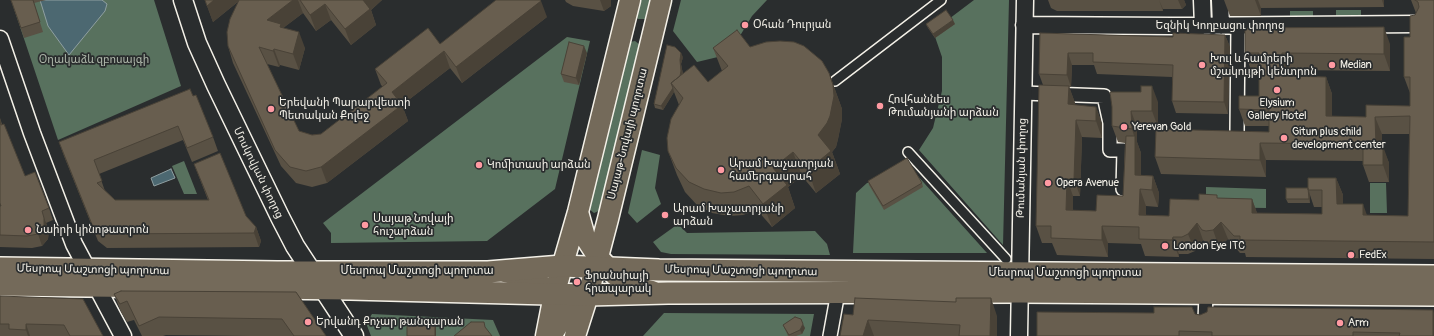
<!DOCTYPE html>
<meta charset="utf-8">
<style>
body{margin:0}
canvas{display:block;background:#2a2d2e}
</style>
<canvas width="1434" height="336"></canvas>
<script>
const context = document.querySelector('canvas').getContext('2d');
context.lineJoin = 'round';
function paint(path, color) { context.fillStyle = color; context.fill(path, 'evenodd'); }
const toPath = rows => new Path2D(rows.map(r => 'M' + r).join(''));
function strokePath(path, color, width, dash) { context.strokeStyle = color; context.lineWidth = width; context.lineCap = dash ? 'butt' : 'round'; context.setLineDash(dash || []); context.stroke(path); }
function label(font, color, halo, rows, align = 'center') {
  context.font = font + ' Pangolin,"Noto Sans Armenian",sans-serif'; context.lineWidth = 3.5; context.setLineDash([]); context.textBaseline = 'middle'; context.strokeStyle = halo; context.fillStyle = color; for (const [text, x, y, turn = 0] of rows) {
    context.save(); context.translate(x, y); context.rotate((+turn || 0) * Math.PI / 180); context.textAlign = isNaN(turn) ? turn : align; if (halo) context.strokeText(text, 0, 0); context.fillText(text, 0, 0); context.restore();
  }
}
paint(toPath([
 [11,0,154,0,181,86,58,140],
 [638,0,652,0,646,18,645,19,638,19,635,15],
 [681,0,767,0,752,16,735,44,722,56,697,62,673,31],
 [974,0,1009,0,1003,245,919,150,933,128,942,91,942,57,933,31],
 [1336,10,1361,10,1361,15,1336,16],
 [1290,11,1313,11,1313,16,1290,16],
 [567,37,590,41,555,189,487,241,331,243,331,233,323,223],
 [635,41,640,45,601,210,594,213,589,209,630,42],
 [642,150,660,155,655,188,661,204,637,223,628,213],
 [184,161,197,194,184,194,172,166],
 [907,164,987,253,853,253,856,193,867,183,879,180],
 [1370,183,1386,183,1387,213,1370,213],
 [1206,187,1266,189,1266,208,1206,207],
 [678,224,687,233,815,231,827,244,830,255,671,254,661,252,653,242],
 [664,313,814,314,810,336,643,336],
 [372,314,493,320,500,336,371,336,366,323]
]), '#58715e');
const water = toPath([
 [40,0,102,0,107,4,105,11,69,55,48,26,40,0],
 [171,169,175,178,154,186,151,178,171,169]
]);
paint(water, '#4c6871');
strokePath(water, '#8f9fa1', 1);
const pedestrian = toPath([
 [835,81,941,0],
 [908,152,1006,259]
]);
const minor = toPath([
 [1023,93,1104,96,1110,123,1110,150,1124,150,1123,189],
 [1237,133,1238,26],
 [1205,321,1206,294],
 [830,336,838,292]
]);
const tertiary = toPath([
 [1202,0,1203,26],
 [1220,0,1221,26],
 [1024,25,1172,26,1416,24],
 [0,39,32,133,74,244,123,336],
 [1019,336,1025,0]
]);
const secondary = toPath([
 [183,0,197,43,216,85,280,217,295,246,354,336]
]);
const primary = toPath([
 [578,212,585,237,598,257,615,275,630,286,652,291],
 [505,272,525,277,540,284,554,295,557,303],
 [546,336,554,295,578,212,630,0],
 [551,336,562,319,588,295],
 [575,336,588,295,608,219,661,0]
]);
const trunk = toPath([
 [0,268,277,272,488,272,562,266,659,270,1434,276],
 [0,285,350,289,588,295,668,293,1020,292,1434,295]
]);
strokePath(pedestrian, '#f4f1e8', 12);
strokePath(minor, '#f4f1e8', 16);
strokePath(tertiary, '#f4f1e8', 19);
strokePath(secondary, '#f4f1e8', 21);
strokePath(primary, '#f4f1e8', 23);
strokePath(trunk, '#f4f1e8', 24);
strokePath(pedestrian, '#2a2d2e', 9);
strokePath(minor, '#2a2d2e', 13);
strokePath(tertiary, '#2a2d2e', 16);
strokePath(secondary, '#2a2d2e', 18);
strokePath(primary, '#746a5a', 20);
strokePath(trunk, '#746a5a', 21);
paint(toPath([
 [11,0,46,0,34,3,43,32,24,38],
 [205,0,382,0,371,10,376,25,351,45,331,20,316,31,303,13,283,28,305,48,299,70,280,65,279,67,267,64,299,131,312,135,321,134,383,87,381,85,375,69,440,44,547,17,462,83,450,68,402,105,408,121,327,183,312,187,296,183,281,166,233,63,228,46,239,1,213,22],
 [565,0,611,0,611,6,604,11,573,6,566,2],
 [1048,0,1184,0,1186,5,1182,9,1163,9,1163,11,1057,11,1051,8],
 [1224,0,1384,0,1384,7,1261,8,1261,16,1230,16],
 [1411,0,1434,0,1434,259,1246,257,1245,253,1240,253,1228,239,1219,247,1212,248,1209,247,1203,240,1195,251,1188,254,1179,254,1179,257,1145,256,1141,244,1108,243,1108,257,1057,255,1052,243,1042,243,1036,226,1043,85,1039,74,1040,33,1173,37,1225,35,1230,47,1228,114,1176,113,1172,101,1172,77,1097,74,1094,65,1072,65,1071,87,1069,87,1075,103,1075,105,1096,107,1102,124,1102,138,1082,137,1080,196,1073,196,1073,210,1096,211,1123,196,1125,143,1118,142,1112,126,1112,107,1158,102,1158,127,1137,127,1137,142,1141,153,1141,175,1153,176,1159,193,1158,207,1146,206,1146,215,1169,216,1199,200,1218,198,1252,199,1257,213,1322,214,1322,207,1314,207,1310,195,1310,203,1288,203,1286,199,1308,188,1336,178,1343,195,1343,204,1367,215,1408,216,1409,134,1382,134,1382,146,1389,163,1389,182,1369,182,1363,165,1363,161,1266,160,1266,177,1161,174,1155,157,1269,132,1269,126,1245,126,1239,109,1259,96,1259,70,1251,70,1245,53,1390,44,1390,71,1289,70,1289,76,1326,77,1332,94,1332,116,1366,117,1410,106,1410,93,1404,77,1410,37,1415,15,1416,13],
 [926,24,955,24,935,38,928,28],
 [750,47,829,73,842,109,842,119,838,139,836,147,832,152,840,174,816,193,802,176,788,187,795,208,772,227,757,210,743,215,730,216,712,213,697,205,685,192,677,175,668,151,679,105,674,92,663,110,655,108,654,104,683,57,681,64,683,74,708,82,722,71,713,48],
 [587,53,579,85,564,82,561,74],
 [193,96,213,137,218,151,192,162,183,140,99,174,105,191,115,200,208,200,194,164,256,227,261,241,259,247,107,248,98,241,64,156,59,142],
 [0,118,2,124,25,176,49,208,53,220,46,223,49,230,48,239,42,246,32,248,0,247,0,206,1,206,0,204],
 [868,181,922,183,923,187,884,210,869,185],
 [296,292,326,336,249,336,166,335,163,336,142,336,134,320,127,322,121,312,114,294],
 [0,296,103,336,0,336],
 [1195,314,1200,315,1434,336,1037,336],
 [853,315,997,316,997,336,840,336],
 [783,325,805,328,802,334,796,336,788,336]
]), '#595144');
paint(toPath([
 [214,0,240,0,213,22,207,6],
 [293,0,298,0,303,13,282,29,267,20],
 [362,0,382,0,371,10,376,25,351,45,345,29],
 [600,0,611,0,611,6,604,11],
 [1159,0,1163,9,1163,11],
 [1178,0,1184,0,1186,5,1182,9],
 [1255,0,1258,0,1261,8,1261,16],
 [1382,0,1384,0,1384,7],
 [541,1,547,17,462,83,456,67],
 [325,4,331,20,316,31,310,15],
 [953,20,955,24,935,38,933,34],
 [1384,27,1390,44,1390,71,1384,54],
 [299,32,305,48,299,70,293,54],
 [1225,35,1230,47,1228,114,1224,102],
 [584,46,587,53,579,85,576,78],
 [274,49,280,65,279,67,273,51],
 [444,51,450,68,398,108,392,92],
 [681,53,683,57,681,64,683,75,678,80,680,60],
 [1068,53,1072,65,1071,87,1067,75],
 [1282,53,1289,70,1288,93,1282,76],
 [829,73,842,109,842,119,838,139,836,147,832,152,840,174,816,193,808,170,818,135],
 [1326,77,1332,94,1332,133,1326,116],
 [1069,86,1075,103,1074,121,1068,104],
 [1152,86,1158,102,1158,127,1152,111],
 [673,88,674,92,663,110,661,106],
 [402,105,408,121,327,183,321,167],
 [1096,107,1102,124,1102,138,1096,121],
 [1131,111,1137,127,1137,142,1141,153,1141,190,1135,175,1135,139,1132,129],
 [1375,117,1382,134,1382,163,1376,145],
 [1076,120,1082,137,1080,196,1074,179],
 [1260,143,1266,160,1266,177,1260,160],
 [1383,146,1389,163,1389,182,1383,165],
 [793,152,802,176,788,187,795,208,772,227,763,204,773,168],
 [1153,176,1159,193,1158,207,1152,190],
 [1336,178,1343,195,1343,221,1337,204],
 [1067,179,1073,196,1073,227,1066,210],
 [1140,189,1146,206,1146,232,1139,215],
 [1309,191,1310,195,1310,203,1309,199],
 [1252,199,1258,216,1252,213],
 [1363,204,1369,221,1363,215],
 [44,218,49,230,48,239,42,246,38,234],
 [1221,222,1228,239,1219,247,1213,230],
 [1197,223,1203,240,1195,251,1188,234],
 [1102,226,1108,243,1108,257,1102,240],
 [256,227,261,241,259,247,254,233],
 [1173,237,1179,254,1179,257,1172,240],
 [991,298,997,316,997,336,990,336],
 [1433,310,1434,313,1434,336,1433,336],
 [868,320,874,336,863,336],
 [435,322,436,326,436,336,435,336],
 [26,324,30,336,28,336,26,330],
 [803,324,805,328,802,334,800,330]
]), '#494237');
const building = toPath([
 [11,0,33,0,40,22,21,28,11,0],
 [205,0,214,0,207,6,205,0],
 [239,0,293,0,267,20,281,24,280,27,299,32,293,54,274,49,273,51,259,47,299,131,312,135,321,134,387,83,375,69,428,28,440,44,496,0,540,0,541,1,456,67,444,51,392,92,402,105,321,167,306,171,290,167,275,150,228,46,227,32,230,19,239,0],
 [300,0,363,0,370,9,345,29,325,4,310,15,300,0],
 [1415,0,1434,0,1434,242,1240,240,1240,236,1234,236,1221,222,1213,230,1206,231,1202,230,1197,223,1188,234,1182,237,1173,237,1172,240,1139,239,1139,227,1102,226,1102,240,1051,238,1051,226,1036,226,1039,85,1069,86,1068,104,1096,107,1096,121,1076,120,1074,179,1067,179,1066,210,1096,211,1097,195,1123,196,1126,136,1135,136,1135,175,1153,176,1152,190,1140,189,1139,215,1169,216,1170,199,1199,200,1199,194,1217,195,1217,198,1252,199,1252,213,1322,214,1322,190,1308,190,1308,178,1336,178,1337,204,1363,204,1363,215,1408,216,1410,116,1375,117,1376,145,1383,146,1383,165,1363,165,1363,144,1260,143,1260,160,1155,157,1156,129,1269,132,1269,110,1239,109,1239,96,1259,96,1259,53,1245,53,1245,28,1384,27,1384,54,1282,53,1282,76,1326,77,1326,116,1366,117,1366,105,1410,106,1410,77,1404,77,1404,37,1410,37,1410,16,1415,15,1419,7,1418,2,1415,0],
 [946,10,953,20,933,34,926,24,946,10],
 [737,30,750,47,766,42,780,41,794,42,804,46,822,61,829,73,833,85,834,96,830,116,827,123,818,135,831,151,808,170,793,152,773,168,787,185,763,204,749,186,734,192,721,193,704,189,689,182,676,168,668,151,667,138,671,119,683,98,671,83,694,65,708,82,728,66,713,48,737,30],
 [1040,33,1173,37,1173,33,1225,35,1224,102,1172,101,1173,65,1093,62,1093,53,1068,53,1067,75,1039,74,1040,33],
 [569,42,584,46,576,78,561,74,569,42],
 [667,45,675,47,681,53,680,60,681,71,680,76,671,83,673,88,661,106,654,104,667,45],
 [1141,86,1152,86,1152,111,1131,111,1132,129,1112,126,1112,107,1110,92,1141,92,1141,86],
 [190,89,193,96,196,95,213,137,187,148,178,126,94,160,102,181,97,183,115,200,209,200,194,164,220,153,246,216,256,227,254,233,102,234,93,227,59,142,190,89],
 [0,120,1,125,4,124,25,176,35,172,49,208,42,211,44,218,44,227,38,234,27,236,0,235,0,206,1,206,0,203,0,120],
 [907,158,922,183,883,206,868,181,907,158],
 [1286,188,1308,188,1309,199,1286,199,1286,188],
 [121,291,296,292,326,336,294,336,282,319,159,317,139,326,127,301,120,304,114,294,121,291],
 [0,296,83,299,103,336,70,336,64,325,26,324,26,330,9,329,9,324,0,324,0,296],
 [855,298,956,302,956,298,991,298,990,336,959,336,960,325,868,320,863,336,840,336,844,314,853,315,855,298],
 [1154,307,1192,307,1195,314,1200,315,1207,312,1208,307,1433,310,1433,336,1399,336,1400,333,1353,332,1353,336,1212,336,1212,332,1179,331,1179,336,1037,336,1037,312,1154,313,1154,307],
 [795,317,801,319,803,324,800,330,789,335,783,325,795,317],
 [407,322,435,322,435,336,407,336,407,322],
 [471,322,484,322,485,327,492,336,454,336,471,322]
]);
paint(building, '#685e4f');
strokePath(building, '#494237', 1);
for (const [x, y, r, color] of [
 [745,25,4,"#ff9aa2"],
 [1202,65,4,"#ff9aa2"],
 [1332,65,4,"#ff9aa2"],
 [1277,90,4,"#ff9aa2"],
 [880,106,4,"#ff9aa2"],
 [271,109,4,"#ff9aa2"],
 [1124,127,4,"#ff9aa2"],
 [1284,138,4,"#ff9aa2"],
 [479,165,4,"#ff9aa2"],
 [721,170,4,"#ff9aa2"],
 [1048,183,4,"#ff9aa2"],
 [665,215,4,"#ff9aa2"],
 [365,225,4,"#ff9aa2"],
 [28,230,4,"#ff9aa2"],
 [1165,246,4,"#ff9aa2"],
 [1351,255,4,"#ff9aa2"],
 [577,282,4,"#ff9aa2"],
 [308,322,4,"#ff9aa2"],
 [1340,323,4,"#ff9aa2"]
]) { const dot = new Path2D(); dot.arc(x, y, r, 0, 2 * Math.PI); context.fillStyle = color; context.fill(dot); strokePath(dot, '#2a2d2e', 1.5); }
label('11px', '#f4f1e8', '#2a2d2e', [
 ["Օհան Դուրյան",753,25],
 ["Խուլ և համրերի",1210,59],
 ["մշակույթի կենտրոն",1210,72],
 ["Median",1340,65],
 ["Հովհաննես",888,100],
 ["Թումանյանի արձան",888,113],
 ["Երեվանի Պարարվեստի",279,103],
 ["Պետական Քոլեջ",279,116],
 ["Elysium",1277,103,"center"],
 ["Gallery Hotel",1277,116,"center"],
 ["Yerevan Gold",1132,127],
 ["Gitun plus child",1292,132],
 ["development center",1292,145],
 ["Արամ Խաչատրյան",729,164],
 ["համերգասրահ",729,177],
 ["Կոմիտասի արձան",487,165],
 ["Opera Avenue",1056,183],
 ["Արամ Խաչատրյանի",673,209],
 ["արձան",673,222],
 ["Սայաթ Նովայի",373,219],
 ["հուշարձան",373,232],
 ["Նաիրի կինոթատրոն",36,230],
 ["London Eye ITC",1173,246],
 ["FedEx",1359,255],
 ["Ֆրանսիայի",585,276],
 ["հրապարակ",585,289],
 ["Երվանդ Քոչար թանգարան",316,322],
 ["Arm",1348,323]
], 'left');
label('11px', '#f4f1e8', '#2a2d2e', [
 ["Եզնիկ Կողբացու փողոց",1220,26],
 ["Սայաթ-Նովայի պողոտա",628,134,-76],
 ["Թումանյան փողոց",1022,168,-89],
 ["Մոսկովյան փողոց",258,173,64],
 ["Մեսրոպ Մաշտոցի պողոտա",93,270,1],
 ["Մեսրոպ Մաշտոցի պողոտա",417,271],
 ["Մեսրոպ Մաշտոցի պողոտա",741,271,1],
 ["Մեսրոպ Մաշտոցի պողոտա",1065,273]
]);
label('11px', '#aeb7aa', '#2a2d2e', [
 ["Օղակաձև զբոսայգի",94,60]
]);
</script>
